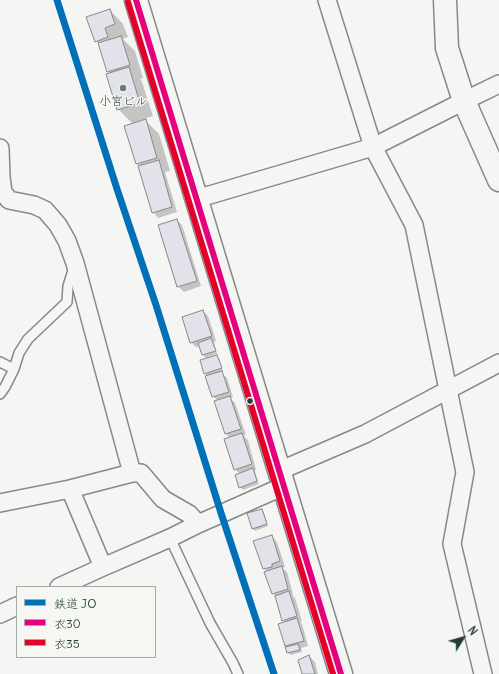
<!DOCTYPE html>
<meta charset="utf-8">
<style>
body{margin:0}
#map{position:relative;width:499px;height:674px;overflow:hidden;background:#f5f5f3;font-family:Delius,"Klee One",sans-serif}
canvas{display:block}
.legend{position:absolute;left:16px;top:586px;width:140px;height:72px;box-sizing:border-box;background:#f6f6f2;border:1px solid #a0aca6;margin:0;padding:5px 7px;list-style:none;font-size:12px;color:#1f3d34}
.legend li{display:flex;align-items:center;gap:8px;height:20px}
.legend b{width:20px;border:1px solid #a0aca6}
.north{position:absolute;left:443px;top:618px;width:40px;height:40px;-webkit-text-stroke:3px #f6f6f2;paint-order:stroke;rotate:53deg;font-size:11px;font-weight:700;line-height:16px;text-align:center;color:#1f3d34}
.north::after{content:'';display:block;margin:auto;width:14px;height:18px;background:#1f3d34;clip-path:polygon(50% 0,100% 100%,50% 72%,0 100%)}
</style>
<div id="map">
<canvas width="499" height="674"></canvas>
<ul class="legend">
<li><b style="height:5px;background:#0070b9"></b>鉄道 JO</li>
<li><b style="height:5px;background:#e5007d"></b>衣30</li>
<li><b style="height:5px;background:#e4002b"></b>衣35</li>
</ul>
<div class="north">N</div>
</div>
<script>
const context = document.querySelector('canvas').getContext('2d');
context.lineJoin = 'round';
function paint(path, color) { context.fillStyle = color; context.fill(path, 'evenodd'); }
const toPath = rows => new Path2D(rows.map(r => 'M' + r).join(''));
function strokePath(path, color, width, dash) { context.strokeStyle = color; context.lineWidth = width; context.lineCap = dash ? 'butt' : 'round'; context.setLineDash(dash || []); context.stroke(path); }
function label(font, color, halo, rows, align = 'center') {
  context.font = font + ' Delius,"Klee One",sans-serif'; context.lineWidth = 3; context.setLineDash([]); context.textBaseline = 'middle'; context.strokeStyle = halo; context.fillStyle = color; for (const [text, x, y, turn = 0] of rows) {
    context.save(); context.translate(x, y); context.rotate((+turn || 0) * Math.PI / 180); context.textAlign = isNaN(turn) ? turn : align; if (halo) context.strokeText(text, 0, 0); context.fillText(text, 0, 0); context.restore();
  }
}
paint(toPath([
 [110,10,123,24,128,37,123,39,135,51,143,78,140,79,142,82,153,116,144,119,159,134,170,171,165,172,177,212,158,218,153,212,139,166,137,164,133,124,118,109,110,74,108,71,100,45,96,41],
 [177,220,182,225,201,286,184,292,178,286],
 [203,311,208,316,216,341,214,342,217,354,208,357,209,358,217,356,219,358,223,371,221,372,227,378,233,397,230,398,235,403,246,435,243,435,248,440,256,470,254,471,255,472,259,484,243,490,240,487,240,474,235,469,230,438,226,434,216,402,218,401,213,396,208,377,205,373,207,359,203,355,200,346,196,347,191,342],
 [261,510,264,513,268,526,255,531,253,528],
 [272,536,277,542,285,567,282,568,287,572,293,594,292,595,295,598,302,621,300,622,302,624,308,646,301,648,302,652,291,655,288,653,287,648,285,646,285,622,283,620,277,598,273,594,267,572,264,568],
 [309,656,315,662,318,674,303,674]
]), '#0003');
const building = toPath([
 [110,9,115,24,105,28,108,37,95,42,86,17,110,9],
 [121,36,130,65,107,72,98,43,121,36],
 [129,67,140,103,117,110,106,74,129,67],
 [146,119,157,158,136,164,124,126,146,119],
 [159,160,172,207,152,213,138,166,159,160],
 [177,219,197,281,177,287,158,225,177,219],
 [203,310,212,336,190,343,182,317,203,310],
 [211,338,216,351,202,355,198,343,211,338],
 [217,355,222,368,204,374,200,360,217,355],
 [222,371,229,392,212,397,205,376,222,371],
 [230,396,241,429,225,434,214,401,230,396],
 [242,433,252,464,234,470,224,439,242,433],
 [253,468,257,481,239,488,235,475,253,468],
 [262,509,267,524,252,529,247,513,262,509],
 [272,535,280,561,272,564,272,567,263,569,253,541,272,535],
 [282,566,288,589,272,594,264,572,282,566],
 [289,591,297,616,282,621,275,596,289,591],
 [297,618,304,641,285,646,278,624,297,618],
 [298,644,300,650,287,653,285,647,298,644],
 [309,655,315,674,302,674,298,660,309,655]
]);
paint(building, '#e2e2eb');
strokePath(building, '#858a88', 1);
const lane = toPath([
 [0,362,14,369],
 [0,394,5,387,14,369,19,353,28,339,67,302,68,286,74,267],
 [170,538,210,623,233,663,238,674]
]);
const street = toPath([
 [327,0,373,147,414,225,465,472,452,544,483,674],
 [0,148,1,177,3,192,9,200,34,205,45,210,58,225,67,241,75,263,132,473],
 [196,199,373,147,464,101,499,84],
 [279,471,365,434,499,363],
 [70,489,103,567],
 [0,503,70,489,132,473,141,473,163,499,189,514,198,524],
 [59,587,103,567,170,538,198,524,284,486],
 [0,614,17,606]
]);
const secondary = toPath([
 [136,0,341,674],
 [445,0,447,48,464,101,499,180]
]);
strokePath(lane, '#858a88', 12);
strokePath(street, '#858a88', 20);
strokePath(secondary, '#858a88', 25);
strokePath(lane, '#f5f5f3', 9);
strokePath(street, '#f5f5f3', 17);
strokePath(secondary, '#f5f5f3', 22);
strokePath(toPath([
 [136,0,341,674]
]), '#e5007d', 6);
strokePath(toPath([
 [128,2,333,674]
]), '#e4002b', 6);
strokePath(toPath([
 [57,0,117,189,156,305,221,513,274,674]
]), '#0070b9', 7);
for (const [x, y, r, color] of [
 [123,88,4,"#6a7d77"],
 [250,401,3.5,"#1f3d34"]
]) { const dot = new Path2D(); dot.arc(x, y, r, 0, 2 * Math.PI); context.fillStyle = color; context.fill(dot); strokePath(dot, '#f6f6f2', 1.5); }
label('12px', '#1f3d34', '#f6f6f2', [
 ["小宮ビル",123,102]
]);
</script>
